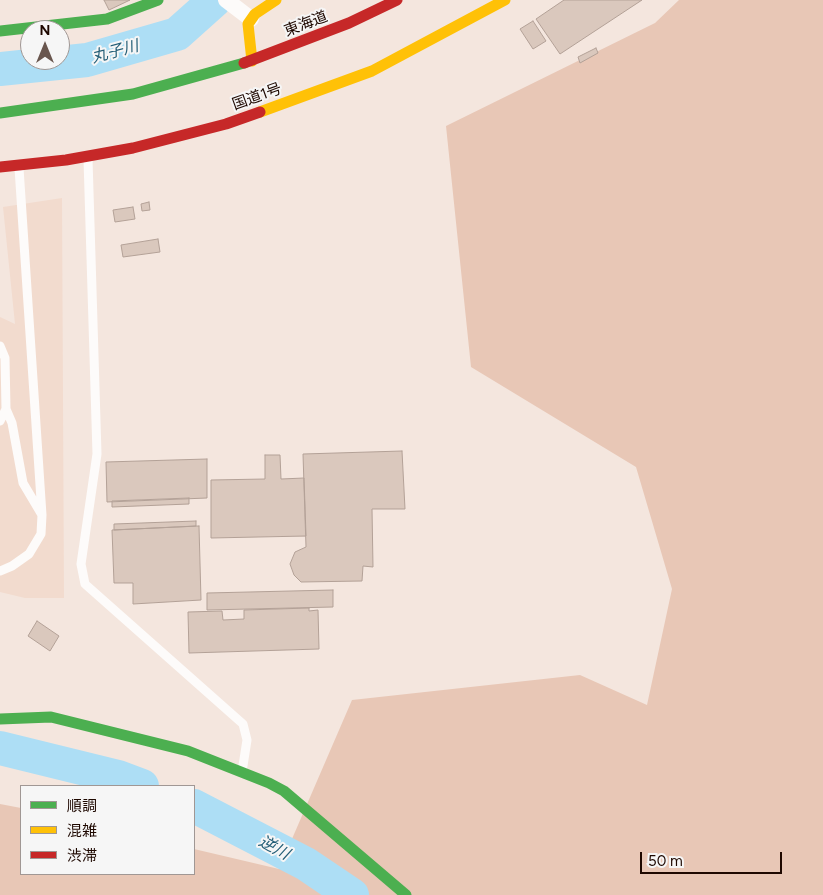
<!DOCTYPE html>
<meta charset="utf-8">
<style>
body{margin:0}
#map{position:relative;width:823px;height:895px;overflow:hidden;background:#f4e6de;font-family:Figtree,"Noto Sans JP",sans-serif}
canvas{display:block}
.legend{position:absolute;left:20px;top:785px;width:175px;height:90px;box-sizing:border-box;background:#f6f6f6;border:1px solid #a09794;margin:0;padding:6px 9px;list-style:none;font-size:15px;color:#1e0800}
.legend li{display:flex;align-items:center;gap:10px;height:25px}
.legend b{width:25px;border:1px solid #a09794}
.north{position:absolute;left:20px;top:20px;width:50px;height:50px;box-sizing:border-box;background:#f6f6f6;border:1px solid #a09794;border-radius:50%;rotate:0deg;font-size:14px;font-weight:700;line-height:20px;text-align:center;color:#1e0800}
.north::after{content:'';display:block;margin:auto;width:18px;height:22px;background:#69564e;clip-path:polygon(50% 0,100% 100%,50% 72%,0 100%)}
.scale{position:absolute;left:640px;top:852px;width:142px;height:22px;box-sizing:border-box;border:2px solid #1e0800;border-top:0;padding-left:6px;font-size:15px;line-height:18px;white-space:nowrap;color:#1e0800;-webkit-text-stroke:4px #f6f6f6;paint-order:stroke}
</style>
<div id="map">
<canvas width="823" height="895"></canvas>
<ul class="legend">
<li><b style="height:6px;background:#4caf50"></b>順調</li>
<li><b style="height:6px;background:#ffc107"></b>混雑</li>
<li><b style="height:6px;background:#c62828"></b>渋滞</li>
</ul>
<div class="north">N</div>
<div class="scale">50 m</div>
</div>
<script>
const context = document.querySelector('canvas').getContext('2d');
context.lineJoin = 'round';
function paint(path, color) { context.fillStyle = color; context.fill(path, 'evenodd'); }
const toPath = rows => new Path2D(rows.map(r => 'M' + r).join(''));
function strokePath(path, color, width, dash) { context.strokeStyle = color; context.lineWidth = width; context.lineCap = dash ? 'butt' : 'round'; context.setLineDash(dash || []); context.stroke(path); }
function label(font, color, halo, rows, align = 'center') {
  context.font = font + ' Figtree,"Noto Sans JP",sans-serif'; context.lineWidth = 4; context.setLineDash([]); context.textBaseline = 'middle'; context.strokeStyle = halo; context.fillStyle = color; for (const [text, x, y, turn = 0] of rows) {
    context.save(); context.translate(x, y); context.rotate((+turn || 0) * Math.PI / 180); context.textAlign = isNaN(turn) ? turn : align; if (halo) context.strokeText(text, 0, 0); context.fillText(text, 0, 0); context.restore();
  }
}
paint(toPath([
 [62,198,64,598,25,598,0,592,0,317,15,324,3,207]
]), '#f2dbce');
paint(toPath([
 [679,0,823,0,823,895,0,895,0,804,21,808,21,874,194,874,194,849,279,869,352,700,580,675,647,705,672,589,636,467,471,367,446,126,655,23]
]), '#e8c7b6');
strokePath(toPath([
 [0,69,87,60,177,34,215,0],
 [0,748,118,777,142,786],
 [194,806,306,864,352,895]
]), '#addef5', 34);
const building = toPath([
 [104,0,130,0,109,10,104,0],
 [564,0,642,0,560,54,536,19,564,0],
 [533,21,546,41,533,49,520,29,533,21],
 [596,48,598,53,580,63,578,57,596,48],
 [149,202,150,210,142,211,141,204,149,202],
 [133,207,135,219,115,222,113,210,133,207],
 [158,239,160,252,123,257,121,245,158,239],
 [402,451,405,509,372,509,373,567,363,566,362,581,301,582,294,575,290,564,295,552,306,547,303,454,402,451],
 [265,455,280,455,281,479,304,478,306,536,211,538,211,480,265,479,265,455],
 [207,459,207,498,107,502,106,462,207,459],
 [189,498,189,504,112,507,112,501,189,498],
 [196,521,196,526,114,530,114,524,196,521],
 [199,526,201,600,133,604,133,583,114,583,112,530,199,526],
 [333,590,333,607,207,610,207,593,333,590],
 [309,608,309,611,318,610,319,649,189,653,188,612,222,611,223,620,244,619,244,610,309,608],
 [37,621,59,636,50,651,28,636,37,621]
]);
paint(building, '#dac8bd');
strokePath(building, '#b3a197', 1);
strokePath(toPath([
 [88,159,97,454,81,564,85,584,243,724,247,740,242,772],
 [19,168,42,515],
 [0,346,5,358,6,409,12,423,23,483,42,515,41,534,29,554,12,566,0,571],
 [0,421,6,409]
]), '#fdfbfa', 9);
strokePath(toPath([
 [226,0,251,19]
]), '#fdfbfa', 16);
strokePath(toPath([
 [0,31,107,19,158,0],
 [0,113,133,94,244,63],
 [0,719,51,717,188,751,269,783,284,791,406,895]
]), '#4caf50', 11);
strokePath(toPath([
 [252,61,248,24,255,14,276,0],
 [260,112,372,71,505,0]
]), '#ffc107', 11);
strokePath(toPath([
 [244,63,349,23,397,0],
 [0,167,66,160,133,148,226,124,260,112]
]), '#c62828', 11);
label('15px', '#1e0800', '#f6f6f6', [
 ["東海道",306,24,-21],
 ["国道1号",257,97,-20]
]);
label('italic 16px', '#235e77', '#f6f6f6', [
 ["丸子川",115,52,-15],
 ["逆川",274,848,28]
]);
</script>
